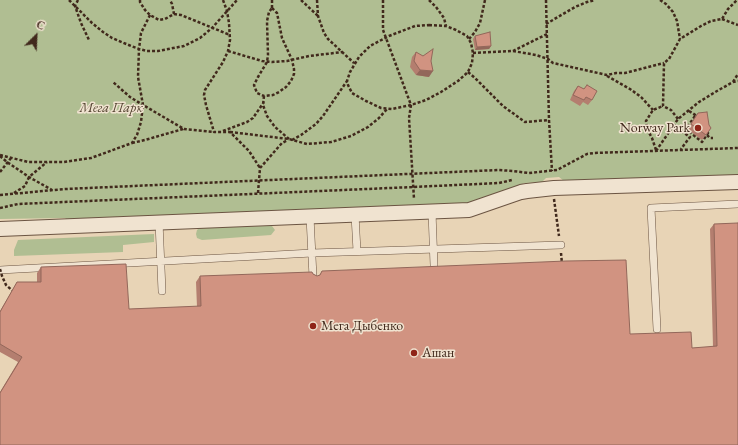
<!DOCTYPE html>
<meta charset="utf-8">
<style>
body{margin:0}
#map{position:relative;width:738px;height:445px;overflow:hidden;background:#e8d4b6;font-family:"EB Garamond",serif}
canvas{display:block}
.north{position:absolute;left:16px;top:16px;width:40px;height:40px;-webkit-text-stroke:3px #f0e3d0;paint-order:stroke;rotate:24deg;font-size:11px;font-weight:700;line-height:16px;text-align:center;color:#41291c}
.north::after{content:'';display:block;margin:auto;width:14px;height:18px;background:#41291c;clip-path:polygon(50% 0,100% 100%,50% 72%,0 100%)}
</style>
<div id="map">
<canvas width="738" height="445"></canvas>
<div class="north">С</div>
</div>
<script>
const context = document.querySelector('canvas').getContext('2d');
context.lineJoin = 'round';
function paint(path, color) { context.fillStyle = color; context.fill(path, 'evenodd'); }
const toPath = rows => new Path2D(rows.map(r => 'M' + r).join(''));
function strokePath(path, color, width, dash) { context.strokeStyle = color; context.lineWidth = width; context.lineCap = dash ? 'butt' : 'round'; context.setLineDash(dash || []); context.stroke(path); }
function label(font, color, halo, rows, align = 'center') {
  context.font = font + ' "EB Garamond",serif'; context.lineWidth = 3; context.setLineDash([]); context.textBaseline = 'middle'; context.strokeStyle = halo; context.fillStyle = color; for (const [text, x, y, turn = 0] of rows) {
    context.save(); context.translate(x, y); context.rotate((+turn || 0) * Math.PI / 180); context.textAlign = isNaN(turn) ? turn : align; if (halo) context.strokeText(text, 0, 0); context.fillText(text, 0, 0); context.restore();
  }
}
paint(toPath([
 [0,0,738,0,738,175,570,181,564,181,559,177,546,178,542,182,525,183,472,203,468,203,66,219,65,218,0,219],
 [268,226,272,226,275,230,271,235,202,240,197,238,196,234,197,230,200,227],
 [154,234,154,242,123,245,123,252,14,256,14,250,18,240]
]), '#b0be92');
const service = toPath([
 [432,212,434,265],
 [355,215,357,251],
 [310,217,313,277],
 [159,222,162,291],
 [0,270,312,253,561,245],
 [657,329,651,208,738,204]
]);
const minor = toPath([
 [0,229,469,210,521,192,527,191,554,188,738,182]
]);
strokePath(service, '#6b5442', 8);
strokePath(minor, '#6b5442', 16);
strokePath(toPath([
 [69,0,92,23,103,32,112,38,131,46,139,49,147,51,158,51,184,46,200,38,212,28,237,0],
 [78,0,75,6,81,23,89,40],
 [140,0,140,2,145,10,150,15,159,20,165,19,174,14,172,4,170,0],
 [223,0,227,11,229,23,230,40,228,51,223,62,205,90,204,95,206,105,214,132,230,132,249,151,260,168],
 [272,0,272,8],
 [301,0,318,16],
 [317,0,318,16,324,33,328,39,354,63],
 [383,0,383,30,411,105,409,118,414,199],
 [429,0,436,7,444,18,446,26],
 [546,0,549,120,552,171],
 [660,0,666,4,673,12,677,21,680,39],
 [272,8,277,13,282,38,292,60,294,69,294,74,291,81,286,87,279,92,273,95,264,96,257,93,254,85,258,77,267,62,268,55,267,21,269,12,272,8],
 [174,14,181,15,230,35],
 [150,15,141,33,139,49,138,77,143,105,184,129,214,132],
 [722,19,738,25],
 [546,24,575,7,587,2,595,0],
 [429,25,446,26,456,30,467,36,471,43,473,53,472,63,468,72,458,81,441,92,426,100,411,105,392,109,381,108,366,101,352,93,348,85,347,81,350,72,359,57,370,46,389,36,415,26,429,25],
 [469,39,475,32,480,23,485,0],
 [228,51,262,61,272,62,287,61,309,56,343,52],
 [513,51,536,55,548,59,553,63,607,75,616,73,625,73,664,63],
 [473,53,513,51,547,34],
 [468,72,475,78,503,106,525,122,549,120],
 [607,76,630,89,641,97,653,110],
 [733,82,738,74],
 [264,96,263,105,267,116,275,127,289,139],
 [689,111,697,116],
 [695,116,686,129,702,142,708,133,706,131],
 [678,119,671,110,663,106,664,63,669,59,680,39,701,26,711,21,722,19,728,9,737,0],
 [673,125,690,137,681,149],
 [223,131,247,122,253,118,264,102],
 [230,132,289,139,307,144,331,142,351,136,368,127,379,118,387,109],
 [707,135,710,138,713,138],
 [292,140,301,135,316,124,323,116,347,81],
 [132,143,145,140,183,129],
 [656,150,652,138,647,129,646,121,653,110,663,106],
 [656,151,678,119,699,102,717,91,733,82,738,81],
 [0,155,28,162,64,162,91,158,132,143,137,135,141,122,143,105,130,97,113,82],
 [0,156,7,162,29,177,52,190],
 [0,172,11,158],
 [14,193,25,186,29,177,47,162],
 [258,193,260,168,282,143,288,140],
 [0,195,65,189,498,170,513,171,529,173,557,170,587,154,594,153,738,148],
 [554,199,559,236],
 [0,208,18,204,413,187,499,183,512,180],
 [561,253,562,264]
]), '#41291c', 2.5, [3, 2]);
strokePath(service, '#f0e3d0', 7);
strokePath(minor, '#f0e3d0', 14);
strokePath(toPath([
 [0,269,2,276,6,285,14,292]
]), '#41291c', 2.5, [3, 2]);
paint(toPath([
 [475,36,491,46,489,49,475,50,473,39],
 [416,52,429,77,416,75,410,67,412,57],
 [587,85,592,100,588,105,583,102,580,106,570,100,574,91,578,86,584,89],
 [698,113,711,128,702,140,687,129],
 [714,224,738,445,0,445,0,392,18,362,0,352,0,311,17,282,37,282,37,273,41,267,129,309,197,307,196,282,200,276,313,274,317,276,319,276,322,271,630,334,692,348,713,347,710,229]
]), '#b47e6f');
paint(toPath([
 [491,46,489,49,475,50,477,47],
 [420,70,433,71,429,77,416,75]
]), '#92675a');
const building = toPath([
 [490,32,491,46,477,47,475,36,490,32],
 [433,49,431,61,433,71,420,70,414,61,416,52,423,56,433,49],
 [587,85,597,91,592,100,586,97,584,100,573,95,578,86,584,89,587,85],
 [707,112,709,125,711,128,706,135,691,124,698,113,707,112],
 [738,223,738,445,0,445,0,393,22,357,0,344,0,312,17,282,41,282,41,267,126,264,129,309,201,306,200,276,312,272,313,274,317,276,320,275,322,271,566,261,626,260,630,334,691,332,692,348,717,346,714,224,738,223]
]);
paint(building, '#d19381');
strokePath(building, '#92675a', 1);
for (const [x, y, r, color] of [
 [698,128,4,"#8f2418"],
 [313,326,4,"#8f2418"],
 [414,353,4,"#8f2418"]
]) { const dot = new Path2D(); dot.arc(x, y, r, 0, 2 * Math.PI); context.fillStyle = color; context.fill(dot); strokePath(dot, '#f0e3d0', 1.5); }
label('italic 14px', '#574734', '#f0e3d0', [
 ["Мега Парк",111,108]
]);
label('14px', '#41291c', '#f0e3d0', [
 ["Norway Park",690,128,"right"],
 ["Мега Дыбенко",321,326],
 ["Ашан",422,353]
], 'left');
</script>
